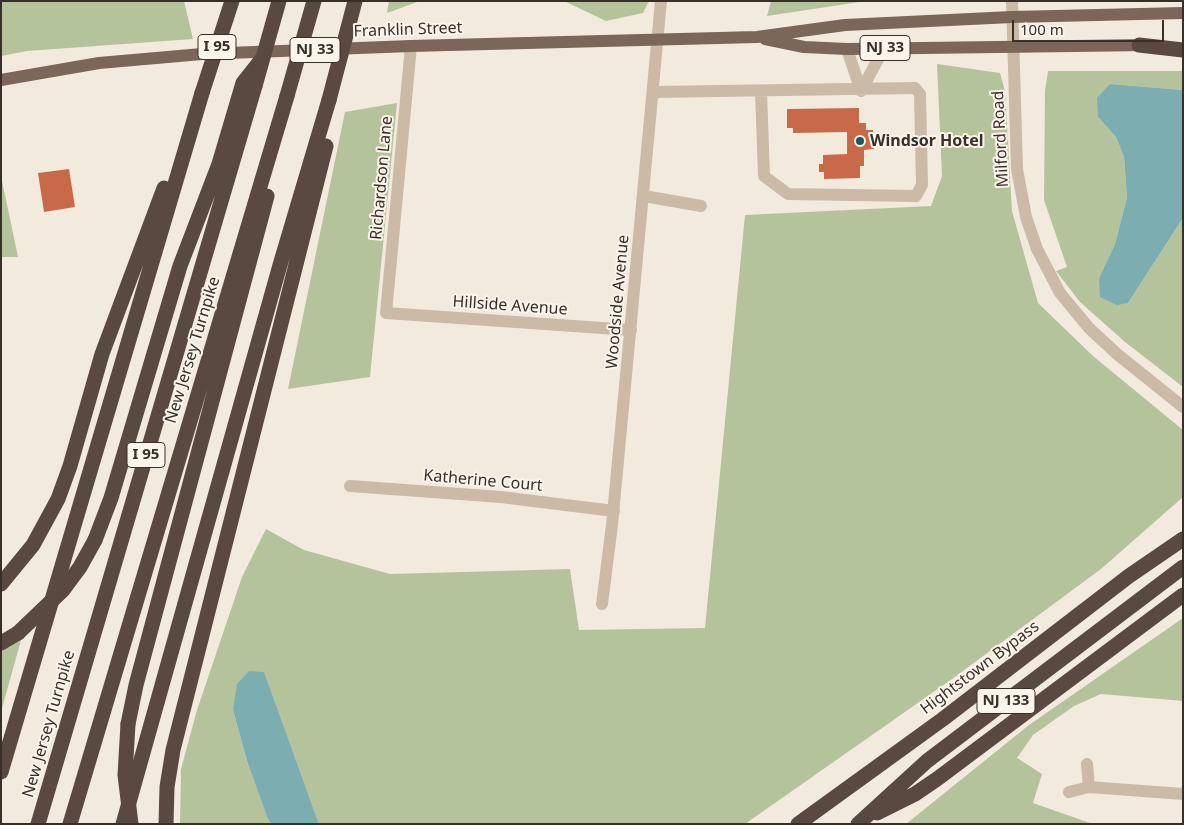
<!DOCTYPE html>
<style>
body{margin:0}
#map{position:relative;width:1184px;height:825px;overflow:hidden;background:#f3eade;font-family:"Noto Sans",sans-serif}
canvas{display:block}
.frame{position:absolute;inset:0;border:2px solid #392f29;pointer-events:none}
.scale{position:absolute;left:1012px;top:20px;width:152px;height:22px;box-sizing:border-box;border:2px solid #392f29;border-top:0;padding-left:6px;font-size:15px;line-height:18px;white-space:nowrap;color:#392f29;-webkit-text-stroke:4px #faf4eb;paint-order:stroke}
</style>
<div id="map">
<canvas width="1184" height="825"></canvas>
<div class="frame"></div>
<div class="scale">100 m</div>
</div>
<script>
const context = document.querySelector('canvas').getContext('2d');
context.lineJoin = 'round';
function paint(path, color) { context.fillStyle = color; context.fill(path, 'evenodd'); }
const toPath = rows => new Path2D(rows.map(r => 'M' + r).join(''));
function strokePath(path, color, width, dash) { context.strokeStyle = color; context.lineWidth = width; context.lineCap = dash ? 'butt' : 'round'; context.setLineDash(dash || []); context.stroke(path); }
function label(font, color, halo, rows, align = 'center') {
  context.font = font + ' "Noto Sans",sans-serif'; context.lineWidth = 4; context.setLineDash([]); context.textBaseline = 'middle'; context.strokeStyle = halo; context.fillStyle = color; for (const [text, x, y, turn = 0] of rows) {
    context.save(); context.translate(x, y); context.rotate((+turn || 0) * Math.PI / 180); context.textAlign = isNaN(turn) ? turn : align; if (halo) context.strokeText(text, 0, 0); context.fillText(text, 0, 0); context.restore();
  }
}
paint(toPath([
 [1,1,184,1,193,39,27,51,1,56],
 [389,1,420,1,387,13],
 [564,1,649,1,643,13,606,21],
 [771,1,866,1,767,16],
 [937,64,1000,73,1005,91,1012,211,1038,303,1093,356,1183,430,1183,497,1101,569,952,679,745,824,319,824,264,673,233,710,247,761,271,824,180,824,181,769,197,710,242,577,266,529,304,550,390,574,570,569,579,630,705,628,745,215,931,206,942,176],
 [1048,71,1183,71,1183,90,1110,84,1098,117,1116,137,1124,157,1127,197,1115,244,1099,278,1128,303,1183,218,1183,387,1125,342,1080,302,1056,271,1067,267,1044,200,1045,91],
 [397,103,370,377,288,389,345,112],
 [1,176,18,257,1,257],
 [1183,618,1183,701,1101,694,1074,706,1033,735,1017,758,1042,774,1033,803,1093,824,906,824,1029,725],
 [21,640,1,712,1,651]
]), '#b5c39d');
paint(toPath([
 [1110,84,1183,90,1183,218,1128,303,1117,305,1100,297,1099,278,1115,244,1127,197,1124,157,1116,137,1098,117,1097,98],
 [249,671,264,672,319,824,271,824,267,816,247,761,233,710,237,684]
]), '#7cadb1');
paint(toPath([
 [859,108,859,123,866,123,866,130,873,130,874,149,864,150,864,166,860,166,860,178,824,179,824,172,819,172,819,164,823,164,823,155,847,154,847,132,793,133,793,128,787,128,787,109],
 [69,169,75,207,44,212,38,173]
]), '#c86a47');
strokePath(toPath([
 [1012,1,1017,169,1026,217,1037,249,1060,293,1089,328,1117,354,1183,407],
 [411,46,386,313,631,330],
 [847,49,861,91],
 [861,91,884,48],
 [654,92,915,88,920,94,922,185,916,196,788,194,764,176,761,91],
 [644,196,701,206],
 [350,486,501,497,614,511],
 [602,604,612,525,661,1],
 [1087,764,1089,787],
 [1069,792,1089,787,1183,794]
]), '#ccbaa9', 12);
strokePath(toPath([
 [765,39,804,47,847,49,1149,45],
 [1,80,99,63,202,54,411,46,757,37,845,25,1012,17,1183,13]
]), '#7b665a', 12);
strokePath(toPath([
 [1139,45,1183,50],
 [95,540,111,498,180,266,219,164,243,83,262,59],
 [1,584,33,545,58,499,70,466,102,354,164,188],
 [1,643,18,633],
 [128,724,136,685,267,196],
 [1,772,202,93],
 [877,813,915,794,937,779,1183,595],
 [38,824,255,86],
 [70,824,287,96],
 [123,824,280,265,329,100],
 [166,824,167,787,173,750,326,146],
 [798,824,943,719,1129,576,1183,539],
 [858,824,927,761,1183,567]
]), '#5a4940', 15);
strokePath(toPath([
 [255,86,279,1],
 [202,93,232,1],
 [287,96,314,1],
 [329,100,355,1],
 [18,633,63,590,80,567,95,540],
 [128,724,125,775,131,824]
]), '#5a4940', 15);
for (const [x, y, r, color] of [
 [860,141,5,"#1e565b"]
]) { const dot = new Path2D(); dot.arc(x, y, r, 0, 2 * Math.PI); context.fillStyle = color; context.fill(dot); strokePath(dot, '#faf4eb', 2); }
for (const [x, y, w] of [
 [217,47,38],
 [885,48,50],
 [315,50,50],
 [146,455,38],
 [1006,701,58]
]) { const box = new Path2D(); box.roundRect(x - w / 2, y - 12.5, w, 25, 4); context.fillStyle = '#faf4eb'; context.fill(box); strokePath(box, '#392f29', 1); }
label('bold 15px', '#392f29', null, [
 ["I 95",217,47],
 ["NJ 33",885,48],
 ["NJ 33",315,50],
 ["I 95",146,455],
 ["NJ 133",1006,701]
]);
label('16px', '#392f29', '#faf4eb', [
 ["Franklin Street",408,30,-2],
 ["Milford Road",1001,139,-93],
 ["Richardson Lane",382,178,-85],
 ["Woodside Avenue",618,302,-85],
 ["Hillside Avenue",510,306,4],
 ["New Jersey Turnpike",193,350,-73],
 ["Katherine Court",483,481,5],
 ["Hightstown Bypass",980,668,-37],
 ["New Jersey Turnpike",49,724,-74]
]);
label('bold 16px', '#392f29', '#faf4eb', [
 ["Windsor Hotel",870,141]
], 'left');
</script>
